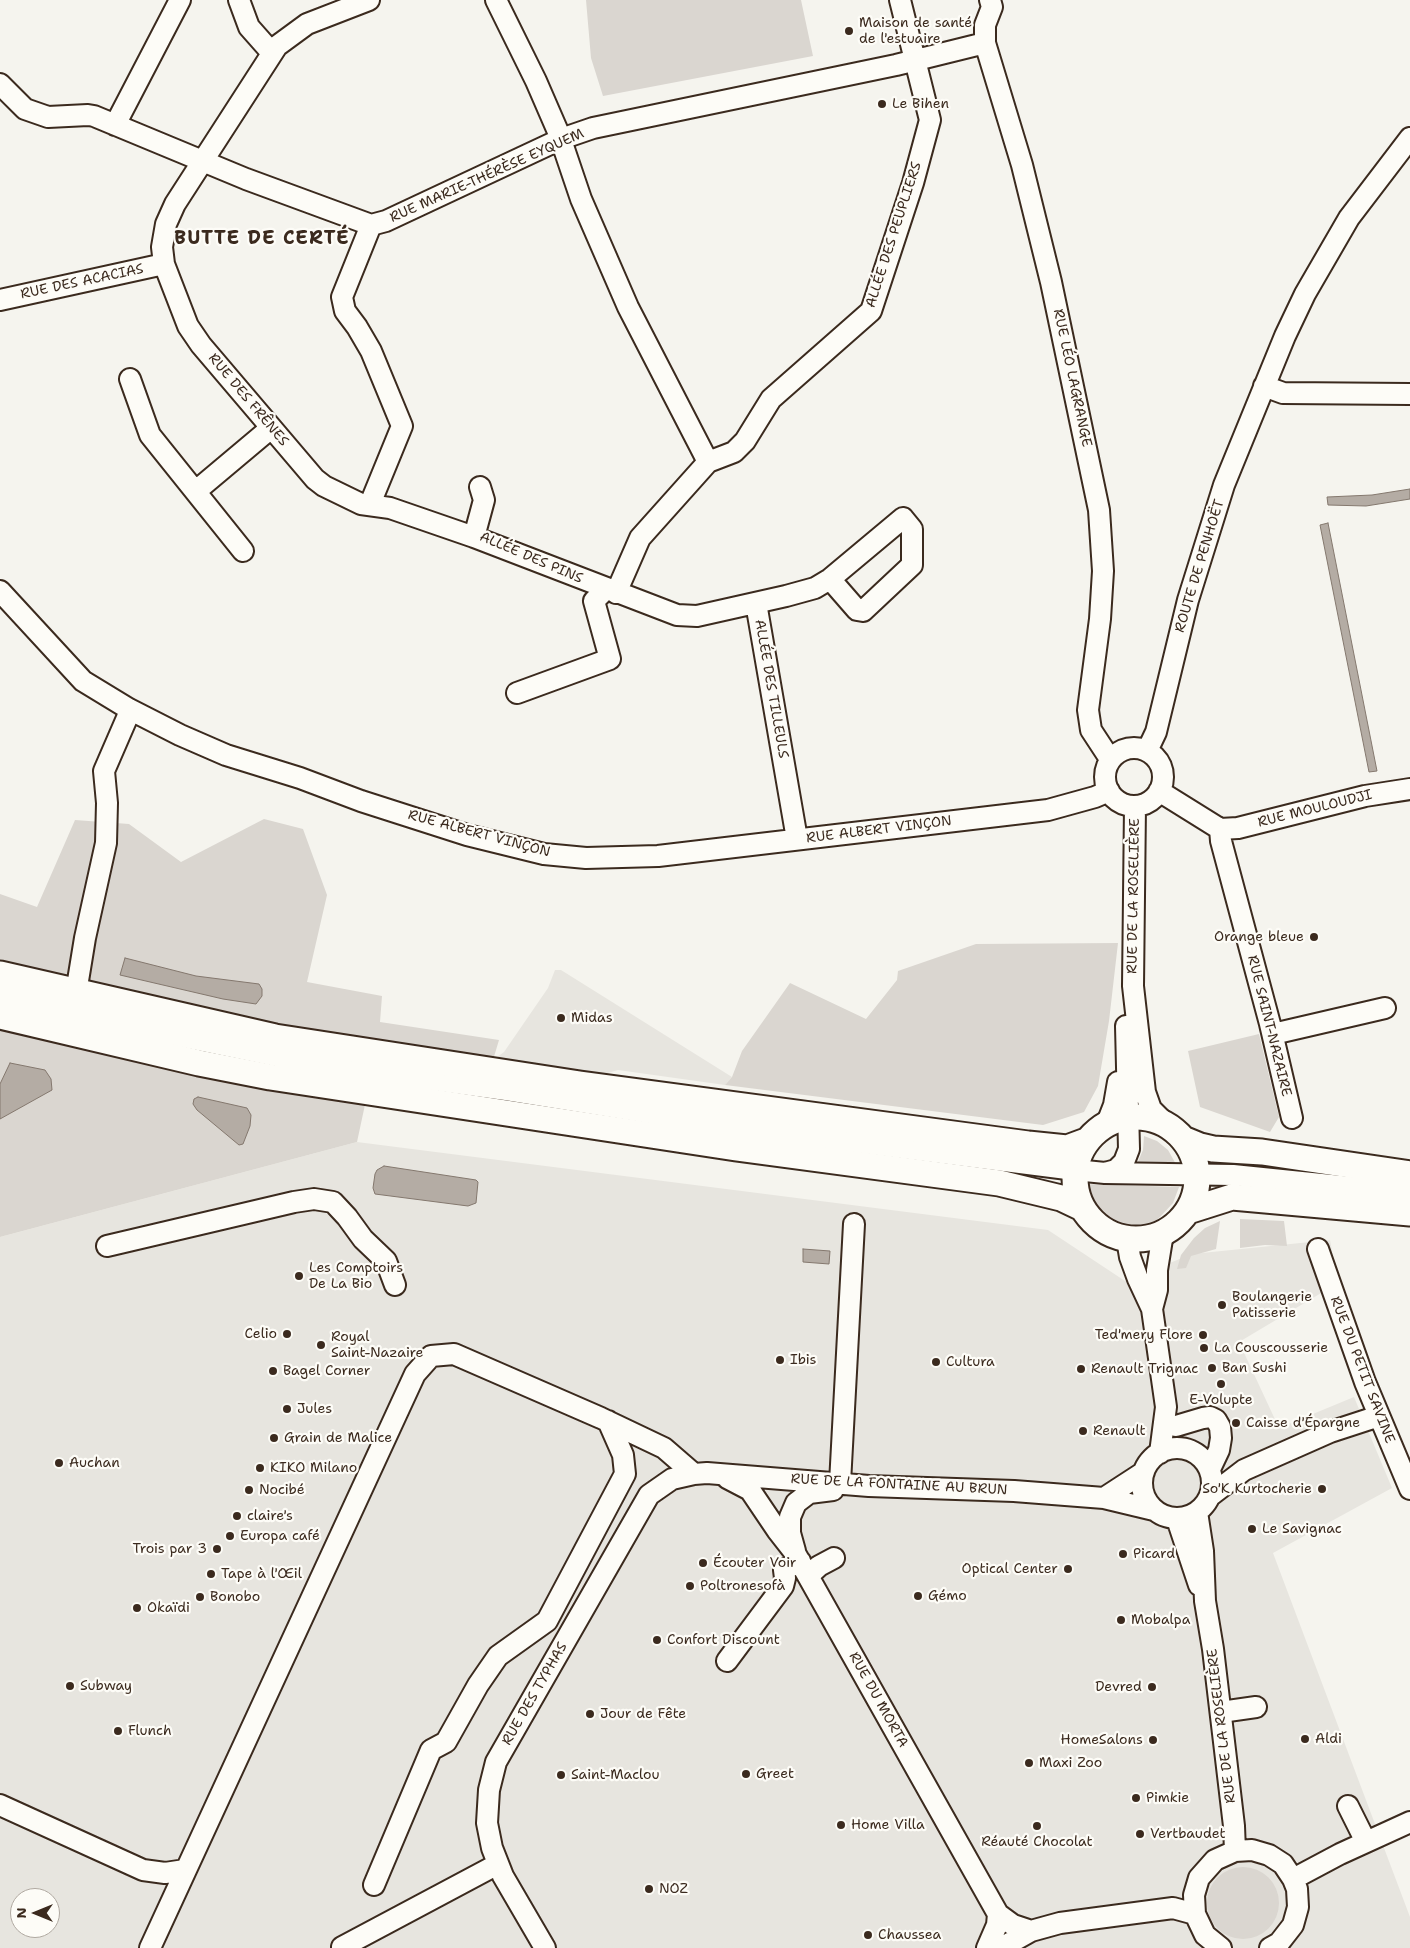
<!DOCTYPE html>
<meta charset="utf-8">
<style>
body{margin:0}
#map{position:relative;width:1410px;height:1948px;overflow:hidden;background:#f5f4ee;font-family:"Shantell Sans",sans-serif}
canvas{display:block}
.north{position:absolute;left:10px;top:1888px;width:50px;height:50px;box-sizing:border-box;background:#fdfcf7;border:1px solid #afa8a0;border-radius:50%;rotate:270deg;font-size:14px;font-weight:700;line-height:20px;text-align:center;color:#3b2a1e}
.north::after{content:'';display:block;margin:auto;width:18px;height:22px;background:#3b2a1e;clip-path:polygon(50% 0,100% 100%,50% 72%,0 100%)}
</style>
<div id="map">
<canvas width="1410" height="1948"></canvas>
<div class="north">N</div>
</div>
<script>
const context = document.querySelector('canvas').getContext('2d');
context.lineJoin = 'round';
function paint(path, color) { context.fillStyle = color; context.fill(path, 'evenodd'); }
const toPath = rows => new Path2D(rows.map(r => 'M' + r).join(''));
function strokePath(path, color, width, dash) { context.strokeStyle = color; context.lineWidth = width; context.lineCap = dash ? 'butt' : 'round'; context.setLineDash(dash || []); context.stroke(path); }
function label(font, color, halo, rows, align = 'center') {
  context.font = font + ' "Shantell Sans",sans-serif'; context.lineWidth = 4.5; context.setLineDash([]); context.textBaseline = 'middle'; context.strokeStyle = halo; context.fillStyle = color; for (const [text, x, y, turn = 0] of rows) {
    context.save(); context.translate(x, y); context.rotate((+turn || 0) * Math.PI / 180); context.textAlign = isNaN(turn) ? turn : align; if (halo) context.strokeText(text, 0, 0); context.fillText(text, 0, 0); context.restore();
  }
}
paint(toPath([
 [555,970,561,970,732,1077,725,1085,618,1070,597,1076,493,1060,504,1052,548,988],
 [357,1142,1048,1230,1125,1281,1192,1254,1330,1240,1338,1283,1239,1342,1279,1428,1354,1397,1392,1488,1273,1553,1410,1917,1410,1948,0,1948,0,1237],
 [20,1898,50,1898,50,1928,20,1928]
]), '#e7e5df');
paint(toPath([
 [586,0,801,0,813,56,603,96,591,58],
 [264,819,303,829,327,895,307,982,382,996,380,1022,499,1040,493,1060,246,1024,0,966,0,894,37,907,75,820,129,824,181,862],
 [1118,943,1109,1021,1098,1086,1084,1112,1043,1125,725,1085,732,1077,742,1051,790,983,866,1019,897,980,898,971,976,944],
 [0,1023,366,1100,357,1142,0,1237],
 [1259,1034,1279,1117,1270,1132,1200,1107,1188,1051],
 [1144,1136,1157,1141,1168,1150,1177,1166,1136,1166,1143,1150],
 [1085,1184,1179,1187,1173,1203,1160,1217,1154,1222,1133,1227,1122,1227,1111,1222,1097,1212,1087,1195],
 [1240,1219,1284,1221,1287,1246,1265,1245,1240,1248],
 [1220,1221,1216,1249,1191,1256,1186,1268,1177,1269,1181,1255,1194,1238,1205,1228],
 '1207 1903a36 36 0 1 1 72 0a36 36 0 1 1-72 0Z'
]), '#dad6d0');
const water = toPath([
 [1410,489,1410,499,1366,506,1328,505,1327,497,1372,495,1410,489],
 [1328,523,1377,771,1369,772,1320,525,1328,523],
 [125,958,196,976,259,984,262,989,262,996,256,1004,223,999,120,975,125,958],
 [10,1063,45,1070,51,1079,52,1090,0,1119,0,1084,10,1063],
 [198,1097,247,1108,251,1115,250,1126,243,1144,239,1145,197,1110,193,1104,194,1099,198,1097],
 [384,1166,476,1180,478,1182,476,1203,468,1206,375,1194,373,1188,375,1174,377,1170,384,1166],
 [803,1249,830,1251,829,1264,803,1262,803,1249]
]);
paint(water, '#b4aca4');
strokePath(water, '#84786e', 1);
const minor = toPath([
 [239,0,249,27,272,53],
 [369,0,307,24,277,46,175,204,166,224,162,247,164,264,188,326,201,345,315,479,324,486,361,504,390,508,474,537],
 [496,0,536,81,559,134,581,199,628,307,708,462,640,538,616,593],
 [990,0,992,7,985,25,985,43,1022,165,1051,282,1099,510,1103,571,1100,619,1088,710,1091,730,1110,759],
 [0,84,25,109,48,117,88,115,94,116,246,179,371,225,386,221,561,139,593,128,896,65,985,43],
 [115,125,180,0],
 [0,300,164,264],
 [130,379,150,435,243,551],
 [1264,386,1283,393,1410,394],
 [708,462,734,452,745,441,771,399,871,311,913,183,930,120,900,0],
 [480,487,484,500,474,537,677,615,697,616,786,596,815,588,830,579,903,518,912,529,912,565,863,611,857,610,830,579],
 [196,491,271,428],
 [370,504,402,426,371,351,357,327,345,311,342,297,371,225],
 [0,591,83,681,129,709,180,735,226,755,300,778,361,801,467,835,544,854,586,858,658,856,1048,810,1095,797,1109,791],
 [756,603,797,839],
 [517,693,610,659,594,601,606,589],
 '1105 777a29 29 0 1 1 58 0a29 29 0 1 1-58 0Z',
 [1147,751,1156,732,1188,600,1224,485,1285,336,1305,294,1349,218,1410,138],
 [1159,791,1220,829],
 [1135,806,1133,986,1145,1092,1151,1109,1167,1125],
 [1220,829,1221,841,1270,1024,1292,1118],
 [1220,829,1238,828,1365,796,1410,789],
 [76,993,85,938,106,843,107,803,104,771,127,718,129,709],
 [0,995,188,1038,310,1063,506,1090,738,1127,1075,1170,1105,1173,1233,1175,1410,1193],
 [1273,1034,1385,1008],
 [1107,1123,1114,1105,1118,1082],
 [1105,1173,1116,1170,1124,1162,1129,1149,1126,1026],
 [1127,1239,1130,1257,1138,1279,1152,1309,1166,1407,1160,1453],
 [107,1246,294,1202,314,1199,333,1202,347,1217,363,1239,386,1261,395,1285],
 [1318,1249,1365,1382,1410,1489],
 [1152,1309,1157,1290,1157,1270,1163,1233],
 [1176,1426,1203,1418,1210,1417,1216,1420,1220,1427,1221,1438,1219,1450,1210,1469],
 '1142 1483a35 35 0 1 1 70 0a35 35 0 1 1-70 0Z',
 [727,1478,750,1490,777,1530,795,1553,998,1914,1013,1925,1031,1931],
 [840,1483,854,1224],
 [1210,1496,1244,1470,1330,1432,1379,1416],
 [1104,1498,1144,1472],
 [1197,1512,1203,1551,1205,1601,1213,1649,1234,1826,1235,1851],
 [1177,1519,1199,1585],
 [795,1551,790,1533,790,1517,796,1503,809,1493,833,1490],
 [808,1576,819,1566,834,1558],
 [727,1661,783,1586,785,1578,784,1570,800,1561],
 [1221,1712,1256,1707],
 [0,1805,143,1870,165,1873,185,1870],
 [1348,1806,1366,1842],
 [1293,1879,1340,1854,1410,1822],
 [374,1885,431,1750,446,1742,478,1685,498,1656,547,1621,625,1474,623,1455,608,1421],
 [342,1947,498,1864],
 [150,1948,415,1374,431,1356,454,1354,601,1418,664,1448,694,1474],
 [545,1948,503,1876,492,1848,487,1823,489,1790,496,1762,649,1495,672,1479,694,1474,707,1473,869,1486,1014,1491,1104,1498,1154,1510],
 [987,1948,997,1925,998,1914],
 [1001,1948,1031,1931,1060,1923,1173,1908,1195,1914],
 [1221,1948,1205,1935,1195,1914,1194,1895,1199,1878,1215,1860,1235,1851,1252,1850,1269,1855,1283,1864,1293,1879,1297,1889,1298,1907,1293,1925,1279,1943,1270,1948]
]);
const major = toPath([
 [0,974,275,1037,580,1084,1028,1144,1067,1148,1086,1141],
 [0,1016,199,1063,270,1077,736,1148,999,1183,1061,1198,1082,1208],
 '1075 1178a61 61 0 1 1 122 0a61 61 0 1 1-122 0Z',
 [1183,1139,1200,1146,1213,1149,1262,1152,1410,1174],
 [1188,1211,1232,1197,1410,1213]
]);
strokePath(minor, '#3b2a1e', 24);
strokePath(major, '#3b2a1e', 29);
strokePath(minor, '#fdfcf7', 20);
strokePath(major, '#fdfcf7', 25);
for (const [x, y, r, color] of [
 [849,31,5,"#3b2a1e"],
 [882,104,5,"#3b2a1e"],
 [1314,937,5,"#3b2a1e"],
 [561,1018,5,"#3b2a1e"],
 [299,1276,5,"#3b2a1e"],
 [1222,1305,5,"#3b2a1e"],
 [287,1334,5,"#3b2a1e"],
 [1203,1335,5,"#3b2a1e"],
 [321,1345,5,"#3b2a1e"],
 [1204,1348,5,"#3b2a1e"],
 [780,1360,5,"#3b2a1e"],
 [936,1362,5,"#3b2a1e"],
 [1212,1368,5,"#3b2a1e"],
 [1081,1369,5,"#3b2a1e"],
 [273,1371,5,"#3b2a1e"],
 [1221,1384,5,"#3b2a1e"],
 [287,1409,5,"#3b2a1e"],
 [1236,1423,5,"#3b2a1e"],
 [1083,1431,5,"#3b2a1e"],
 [274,1438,5,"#3b2a1e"],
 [59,1463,5,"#3b2a1e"],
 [260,1468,5,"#3b2a1e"],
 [1322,1489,5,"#3b2a1e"],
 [249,1490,5,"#3b2a1e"],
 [237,1516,5,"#3b2a1e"],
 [1252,1529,5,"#3b2a1e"],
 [230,1536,5,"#3b2a1e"],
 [217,1549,5,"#3b2a1e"],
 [1123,1554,5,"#3b2a1e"],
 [703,1563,5,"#3b2a1e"],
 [1068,1569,5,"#3b2a1e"],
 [211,1574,5,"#3b2a1e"],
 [690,1586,5,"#3b2a1e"],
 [918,1596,5,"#3b2a1e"],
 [200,1597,5,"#3b2a1e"],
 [137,1608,5,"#3b2a1e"],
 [1121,1620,5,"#3b2a1e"],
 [657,1640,5,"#3b2a1e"],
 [70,1686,5,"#3b2a1e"],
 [1152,1687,5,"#3b2a1e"],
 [590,1714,5,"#3b2a1e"],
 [118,1731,5,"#3b2a1e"],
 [1305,1739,5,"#3b2a1e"],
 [1153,1740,5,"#3b2a1e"],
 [1029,1763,5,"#3b2a1e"],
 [746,1774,5,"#3b2a1e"],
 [561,1775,5,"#3b2a1e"],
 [1136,1798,5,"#3b2a1e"],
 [841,1825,5,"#3b2a1e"],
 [1037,1826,5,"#3b2a1e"],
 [1140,1834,5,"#3b2a1e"],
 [649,1889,5,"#3b2a1e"],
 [868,1935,5,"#3b2a1e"]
]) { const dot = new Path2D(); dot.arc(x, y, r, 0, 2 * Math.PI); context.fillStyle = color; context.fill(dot); strokePath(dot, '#fdfcf7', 2); }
label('14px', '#3b2a1e', '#fdfcf7', [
 ["Maison de santé",859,23],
 ["de l'estuaire",859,39],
 ["Le Bihen",892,104],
 ["Orange bleue",1304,937,"right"],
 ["Midas",571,1018],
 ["Les Comptoirs",309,1268],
 ["De La Bio",309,1284],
 ["Boulangerie",1232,1297],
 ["Patisserie",1232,1313],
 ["Celio",277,1334,"right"],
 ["Ted'mery Flore",1193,1335,"right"],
 ["Royal",331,1337],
 ["Saint-Nazaire",331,1353],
 ["La Couscousserie",1214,1348],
 ["Ibis",790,1360],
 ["Cultura",946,1362],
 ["Ban Sushi",1222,1368],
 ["Renault Trignac",1091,1369],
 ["Bagel Corner",283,1371],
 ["E-Volupte",1221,1400,"center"],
 ["Jules",297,1409],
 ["Caisse d'Épargne",1246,1423],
 ["Renault",1093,1431],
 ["Grain de Malice",284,1438],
 ["Auchan",69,1463],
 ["KIKO Milano",270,1468],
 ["So'K Kurtocherie",1312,1489,"right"],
 ["Nocibé",259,1490],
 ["claire's",247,1516],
 ["Le Savignac",1262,1529],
 ["Europa café",240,1536],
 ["Trois par 3",207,1549,"right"],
 ["Picard",1133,1554],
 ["Écouter Voir",713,1563],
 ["Optical Center",1058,1569,"right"],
 ["Tape à l'Œil",221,1574],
 ["Poltronesofà",700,1586],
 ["Gémo",928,1596],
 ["Bonobo",210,1597],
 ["Okaïdi",147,1608],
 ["Mobalpa",1131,1620],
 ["Confort Discount",667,1640],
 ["Subway",80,1686],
 ["Devred",1142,1687,"right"],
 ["Jour de Fête",600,1714],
 ["Flunch",128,1731],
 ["Aldi",1315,1739],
 ["HomeSalons",1143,1740,"right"],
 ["Maxi Zoo",1039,1763],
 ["Greet",756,1774],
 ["Saint-Maclou",571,1775],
 ["Pimkie",1146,1798],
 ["Home Villa",851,1825],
 ["Vertbaudet",1150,1834],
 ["Réauté Chocolat",1037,1842,"center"],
 ["NOZ",659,1889],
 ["Chaussea",878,1935]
], 'left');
label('14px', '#3b2a1e', '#fdfcf7', [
 ["RUE MARIE-THÉRÈSE EYQUEM",487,176,-24],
 ["ALLÉE DES PEUPLIERS",894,235,-72],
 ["RUE DES ACACIAS",82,282,-12],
 ["RUE LÉO LAGRANGE",1072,378,78],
 ["RUE DES FRÊNES",248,400,50],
 ["ALLÉE DES PINS",531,558,23],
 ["ROUTE DE PENHOËT",1200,566,-73],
 ["ALLÉE DES TILLEULS",771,689,80],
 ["RUE MOULOUDJI",1315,809,-14],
 ["RUE ALBERT VINÇON",879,830,-7],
 ["RUE ALBERT VINÇON",479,834,15],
 ["RUE DE LA ROSELIÈRE",1134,896,-89],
 ["RUE SAINT-NAZAIRE",1269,1026,76],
 ["RUE DU PETIT SAVINE",1362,1370,69],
 ["RUE DE LA FONTAINE AU BRUN",899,1485,3],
 ["RUE DES TYPHAS",535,1694,-60],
 ["RUE DU MORTA",878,1700,61],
 ["RUE DE LA ROSELIÈRE",1222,1726,-97]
]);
context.letterSpacing = '1px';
label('bold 19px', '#3b2a1e', '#fdfcf7', [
 ["BUTTE DE CERTÉ",262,239]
]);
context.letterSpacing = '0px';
</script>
